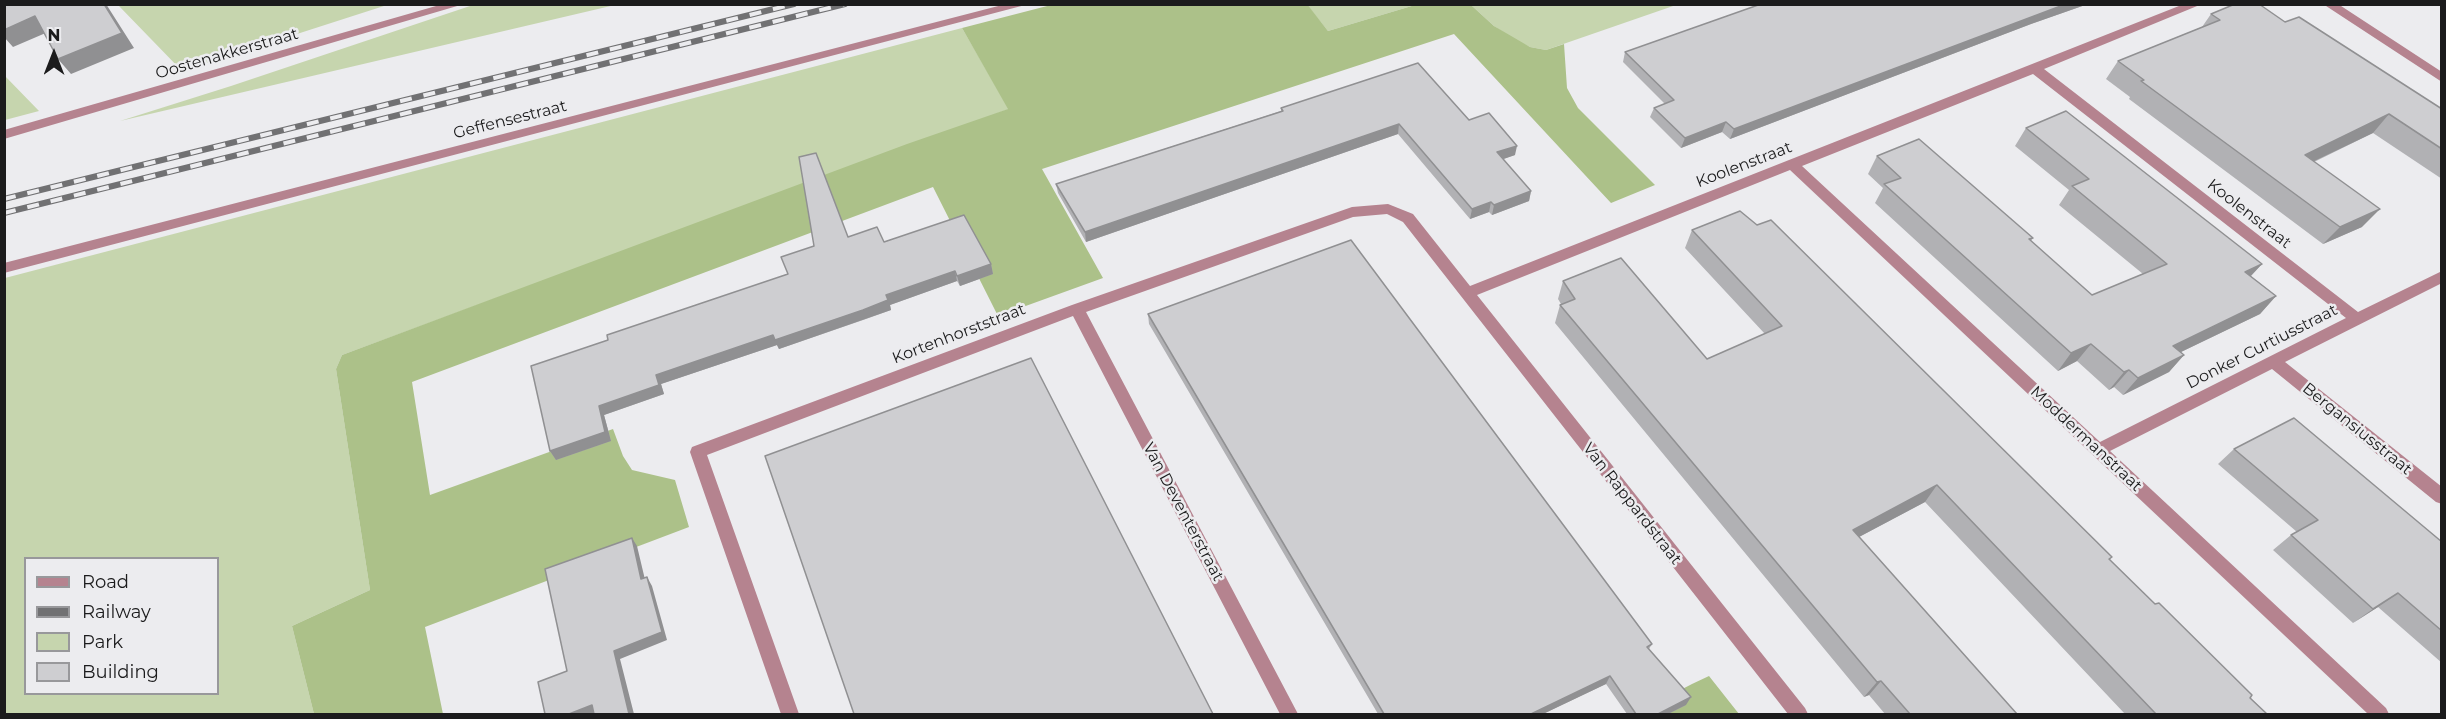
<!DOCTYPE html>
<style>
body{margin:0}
#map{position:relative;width:2446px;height:719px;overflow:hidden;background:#ececef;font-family:Montserrat,sans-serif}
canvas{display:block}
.frame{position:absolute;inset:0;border:6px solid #1b1b1c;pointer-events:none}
.legend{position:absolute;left:24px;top:557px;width:195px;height:138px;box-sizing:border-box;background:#ececef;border:2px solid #98989b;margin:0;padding:8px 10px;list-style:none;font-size:18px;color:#1b1b1c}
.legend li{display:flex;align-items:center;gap:12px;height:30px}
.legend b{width:30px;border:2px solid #98989b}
.north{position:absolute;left:24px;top:24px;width:60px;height:60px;-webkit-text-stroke:4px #ececef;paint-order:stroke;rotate:0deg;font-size:16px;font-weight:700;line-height:24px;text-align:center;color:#1b1b1c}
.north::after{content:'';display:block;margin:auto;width:21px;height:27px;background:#1b1b1c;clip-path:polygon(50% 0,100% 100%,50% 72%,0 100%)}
</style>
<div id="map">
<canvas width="2446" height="719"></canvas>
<div class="frame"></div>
<ul class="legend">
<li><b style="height:8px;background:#b5838f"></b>Road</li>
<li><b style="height:8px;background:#717173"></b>Railway</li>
<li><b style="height:16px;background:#c6d5ae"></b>Park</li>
<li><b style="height:16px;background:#ceced1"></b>Building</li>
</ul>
<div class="north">N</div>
</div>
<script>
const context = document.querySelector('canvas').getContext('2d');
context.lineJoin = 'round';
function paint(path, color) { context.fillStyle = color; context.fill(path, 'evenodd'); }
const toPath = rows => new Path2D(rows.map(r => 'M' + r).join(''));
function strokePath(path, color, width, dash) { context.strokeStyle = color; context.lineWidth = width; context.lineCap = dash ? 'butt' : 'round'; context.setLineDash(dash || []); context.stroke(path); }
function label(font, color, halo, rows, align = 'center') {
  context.font = font + ' Montserrat,sans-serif'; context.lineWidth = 5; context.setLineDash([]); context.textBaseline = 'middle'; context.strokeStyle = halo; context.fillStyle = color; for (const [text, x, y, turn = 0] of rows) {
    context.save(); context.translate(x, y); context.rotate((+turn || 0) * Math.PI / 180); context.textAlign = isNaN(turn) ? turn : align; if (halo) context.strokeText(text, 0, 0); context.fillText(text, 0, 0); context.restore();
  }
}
paint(toPath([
 [118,5,387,5,182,71],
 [473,5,615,5,120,121,231,86],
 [1307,5,1415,5,1328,31],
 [1471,5,1676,5,1546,50,1530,47,1515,40,1494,26],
 [962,28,1009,109,342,355,336,369,370,590,292,626,314,714,5,714,5,278],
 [26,558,218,558,218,694,26,694],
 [5,76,39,111,5,120]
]), '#c6d5ae');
paint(toPath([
 [1307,4,1328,31,1415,5,1471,5,1494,26,1530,47,1546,50,1564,44,1567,88,1578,108,1655,185,1611,203,1454,34,1042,169,1103,278,998,316,933,187,412,382,430,495,613,429,623,456,632,470,675,480,689,527,425,627,443,714,314,714,292,626,370,590,336,369,342,355,907,144,1008,109,962,28,1051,5],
 [1709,676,1739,714,1634,714,1692,684]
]), '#acc189');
paint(toPath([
 [443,4,464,4,4,139,4,130,443,4],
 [1006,4,1029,4,4,273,4,263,1006,4],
 [2184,4,2202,4,2044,69,2358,312,2442,271,2442,283,2285,362,2442,487,2442,504,2436,502,2272,369,2110,451,2386,708,2389,714,2368,714,1790,170,1477,295,1805,708,1808,714,1788,714,1403,222,1387,214,1353,217,1086,312,1298,714,1280,714,1073,316,707,455,799,714,781,714,690,452,692,447,1072,305,1352,207,1388,204,1413,214,1470,286,2184,4],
 [2033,74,2346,318,2100,442,1802,166,2033,74],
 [2323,4,2338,4,2442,72,2442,82,2323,4]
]), '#b5838f');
const rail = toPath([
 [4,199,794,4],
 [4,213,845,4]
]);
strokePath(rail, '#717173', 6);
strokePath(rail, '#ececef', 4, [12]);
paint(toPath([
 [1761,4,2088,4,2031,24,1730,139,1722,132,1681,148,1650,117,1654,108,1665,104,1623,62,1625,52],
 [2211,14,2285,22,2442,109,2442,179,2373,133,2314,162,2362,227,2323,244,2129,99,2130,97,2106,79,2118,61,2202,27],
 [1281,108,1469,120,1515,155,1503,159,1531,191,1529,201,1492,215,1489,212,1470,219,1398,134,1086,242,1058,193,1056,184,1281,111],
 [2026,128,2262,264,2251,276,2276,296,2260,314,2181,352,2184,355,2169,372,2123,395,2114,387,2109,390,2077,361,2058,371,1875,203,1883,188,1868,174,1877,156,2033,238,2031,241,2092,295,2143,274,2059,205,2069,190,2015,146],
 [1692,230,2112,557,2110,560,2267,714,2125,714,1925,502,1859,537,2017,714,1885,714,1869,695,1864,697,1555,323,1560,305,1561,304,1558,299,1563,281,1707,359,1765,334,1685,248],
 [848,237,884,242,991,264,993,274,960,286,957,281,890,305,891,310,866,319,779,349,777,345,661,384,664,394,604,415,611,441,556,460,550,451,608,340,788,274],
 [1148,314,1652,644,1649,649,1686,705,1668,714,1627,714,1606,684,1543,714,1378,714,1149,324],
 [2234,449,2442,542,2442,663,2378,607,2353,623,2273,550,2291,535,2297,532,2218,464]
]), '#b1b1b4');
paint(toPath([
 [104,4,106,4,134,48,71,74,58,59],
 [2066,4,2088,4,2031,24,1730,139,1734,129],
 [35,16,48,32,13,47,4,37,4,30],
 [2389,114,2373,133,2289,173,2305,155],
 [1726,122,1722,132,1681,148,1685,138],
 [1399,124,1398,134,1086,242,1085,232],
 [1517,146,1515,155,1495,162,1497,152],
 [1531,191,1529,201,1492,215,1494,205],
 [1491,202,1489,212,1470,219,1472,209],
 [2380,209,2362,227,2323,244,2340,227],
 [991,264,993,274,960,286,957,276],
 [2262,264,2246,281,2245,272],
 [955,271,957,281,890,305,891,310,779,349,777,345,661,384,664,394,604,415,611,441,556,460,550,451,599,406,656,375],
 [2276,296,2260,314,2158,363,2173,346],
 [2091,344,2077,361,2058,371,2071,353],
 [2184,355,2169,372,2123,395,2138,378],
 [2129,370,2114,387,2109,390,2124,372],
 [1937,485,1925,502,1842,546,1853,530],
 [632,538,637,546,647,588,641,579],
 [647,577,652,586,667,640,620,659,634,714,629,714,614,651],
 [2398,593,2378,607,2353,623,2373,609],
 [1610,676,1606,684,1543,714,1531,714],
 [1881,681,1869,695,1864,697,1877,682],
 [1691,697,1686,705,1668,714,1658,714],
 [592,705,594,714,569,714]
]), '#909092');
const building = toPath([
 [4,4,104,4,122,33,58,59,35,16,4,30,4,4],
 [1761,4,2066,4,1734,129,1726,122,1685,138,1654,108,1674,100,1625,52,1761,4],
 [2235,4,2259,4,2285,22,2299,17,2442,109,2442,149,2389,114,2305,155,2380,209,2340,227,2141,81,2144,80,2118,61,2220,20,2211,14,2235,4],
 [1418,63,1469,120,1489,113,1517,146,1497,152,1531,191,1494,205,1491,202,1472,209,1399,124,1085,232,1056,184,1283,111,1281,108,1418,63],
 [2066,111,2262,264,2245,272,2276,296,2173,346,2184,355,2138,378,2129,370,2124,372,2091,344,2071,353,1884,184,1901,178,1877,156,1919,139,2033,238,2029,239,2092,295,2167,264,2072,186,2089,179,2026,128,2066,111],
 [816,153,848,237,877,227,884,242,964,215,991,264,957,276,955,271,886,295,888,300,863,310,775,340,773,335,656,375,659,385,599,406,605,432,550,451,531,366,608,340,607,335,788,274,781,257,814,246,799,157,816,153],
 [1740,211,1757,225,1771,220,2112,557,2109,559,2155,604,2159,603,2252,695,2250,698,2267,714,2156,714,1937,485,1853,530,2017,714,1910,714,1881,681,1877,682,1560,305,1575,299,1563,281,1621,258,1707,359,1782,326,1692,230,1740,211],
 [1351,240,1652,644,1647,647,1691,697,1658,714,1636,714,1610,676,1531,714,1384,714,1148,314,1351,240],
 [1031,358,1213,714,854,714,765,456,1031,358],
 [2294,418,2442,542,2442,631,2398,593,2373,609,2291,535,2318,520,2234,449,2294,418],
 [632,538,641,579,647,577,662,632,614,651,629,714,594,714,592,705,569,714,545,714,538,682,567,671,545,569,632,538]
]);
paint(building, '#ceced1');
strokePath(building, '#909092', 1.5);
label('16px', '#1b1b1c', '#ececef', [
 ["Oostenakkerstraat",227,54,-16],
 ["Geffensestraat",510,120,-14],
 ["Koolenstraat",1744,165,-21],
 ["Koolenstraat",2249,214,38],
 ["Kortenhorststraat",959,334,-21],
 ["Donker Curtiusstraat",2262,347,-27],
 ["Bergansiusstraat",2357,429,39],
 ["Moddermanstraat",2086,439,43],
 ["Van Rappardstraat",1632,504,52],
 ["Van Deventerstraat",1183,512,62]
]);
</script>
